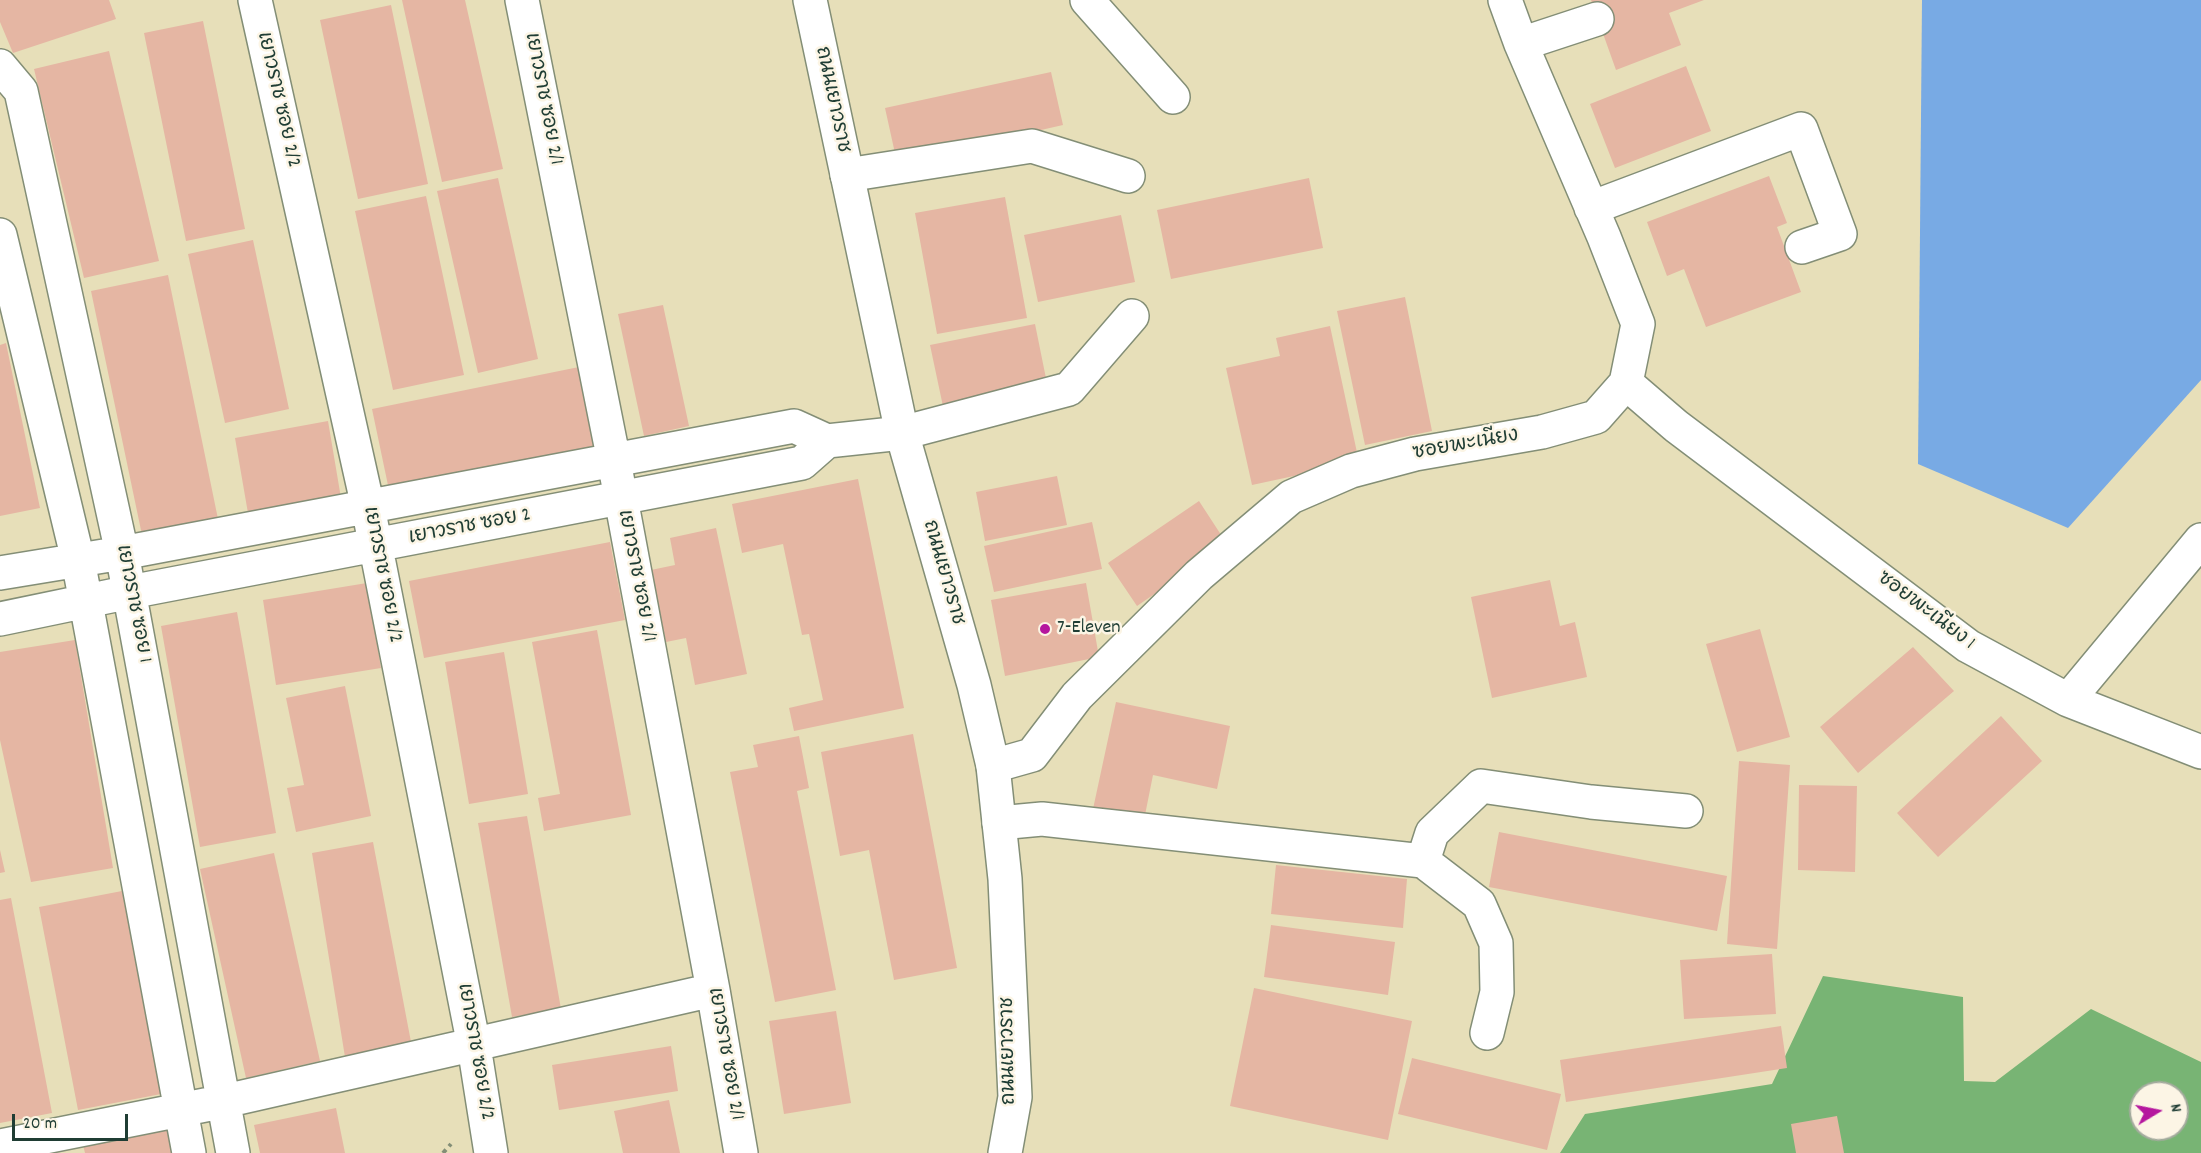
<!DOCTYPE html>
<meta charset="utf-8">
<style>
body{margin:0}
#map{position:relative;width:2201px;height:1153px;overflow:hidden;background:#e7dfb9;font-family:Dekko,sans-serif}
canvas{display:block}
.north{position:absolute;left:2129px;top:1081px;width:60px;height:60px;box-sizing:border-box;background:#fcf5e5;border:2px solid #a4ab9e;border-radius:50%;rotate:80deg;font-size:16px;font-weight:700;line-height:24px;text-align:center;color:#1f3d34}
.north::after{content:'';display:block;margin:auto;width:21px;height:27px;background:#b5179e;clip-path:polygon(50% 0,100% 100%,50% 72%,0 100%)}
.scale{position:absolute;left:12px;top:1114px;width:116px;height:27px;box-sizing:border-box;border:3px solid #1f3d34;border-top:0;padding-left:8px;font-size:18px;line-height:21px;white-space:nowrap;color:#1f3d34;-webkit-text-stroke:4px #fcf5e5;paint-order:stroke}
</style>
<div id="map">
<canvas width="2201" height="1153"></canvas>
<div class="north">N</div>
<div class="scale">20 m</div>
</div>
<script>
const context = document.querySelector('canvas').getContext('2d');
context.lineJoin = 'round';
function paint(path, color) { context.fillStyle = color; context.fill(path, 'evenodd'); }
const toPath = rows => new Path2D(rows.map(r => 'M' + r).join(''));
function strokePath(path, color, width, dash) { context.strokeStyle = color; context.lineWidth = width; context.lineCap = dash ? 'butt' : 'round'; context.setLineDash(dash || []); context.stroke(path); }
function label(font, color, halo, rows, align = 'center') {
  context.font = font + ' Dekko,"Playpen Sans Thai",sans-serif'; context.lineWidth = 5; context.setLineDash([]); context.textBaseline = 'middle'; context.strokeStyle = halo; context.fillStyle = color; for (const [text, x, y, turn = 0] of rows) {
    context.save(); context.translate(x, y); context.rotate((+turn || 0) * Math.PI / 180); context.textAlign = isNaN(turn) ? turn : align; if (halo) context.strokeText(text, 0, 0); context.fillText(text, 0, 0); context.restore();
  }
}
paint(toPath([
 [1823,976,1963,997,1964,1081,1995,1082,2091,1009,2201,1062,2201,1153,1560,1153,1585,1114,1772,1084],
 [2141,1093,2177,1093,2177,1129,2141,1129]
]), '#78b474');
paint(toPath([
 [1922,0,2201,0,2201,380,2068,528,1918,464]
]), '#78aae4');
paint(toPath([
 [0,0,109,0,116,19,13,53,0,22],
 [402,0,465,0,503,169,442,182],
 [1591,0,1704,0,1669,13,1681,45,1616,70],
 [391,5,428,184,358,199,320,20],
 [203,21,245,229,186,241,144,33],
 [109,51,159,261,84,278,34,69],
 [1686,66,1711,131,1615,168,1590,104],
 [1051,72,1063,125,988,142,900,176,885,108],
 [1769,176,1787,223,1777,227,1801,292,1706,327,1684,269,1667,276,1647,222],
 [498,178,538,359,478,373,437,191],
 [1309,178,1323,248,1171,279,1157,210],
 [426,196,464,375,393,390,355,211],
 [1005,197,1027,318,937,334,915,213],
 [1121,215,1135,282,1038,302,1024,235],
 [253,240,289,409,225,423,188,254],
 [168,275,218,519,142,535,91,291],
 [1405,297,1432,431,1365,445,1337,311],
 [663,305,689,426,644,436,618,314],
 [1035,324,1052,408,948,430,930,345],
 [1330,326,1359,462,1252,485,1226,368,1280,356,1276,338],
 [6,343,40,508,0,516,0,345],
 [579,367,596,448,389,490,372,409],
 [328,421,342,504,249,519,235,438],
 [1057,476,1067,525,985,541,976,492],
 [858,479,904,708,794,731,789,708,823,700,809,634,802,635,783,544,742,553,732,504],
 [1199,501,1227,544,1137,606,1108,563],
 [1092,522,1102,569,994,592,984,546],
 [716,528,747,674,695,685,686,638,666,642,651,570,675,565,670,538],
 [610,542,625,620,424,658,409,581],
 [1550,580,1560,626,1575,622,1587,677,1492,698,1471,597],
 [367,583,381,668,276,685,263,600],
 [1086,583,1099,657,1005,676,991,600],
 [237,612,276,833,200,847,161,626],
 [1760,629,1790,737,1737,752,1706,644],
 [597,630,631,815,544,831,538,798,560,794,532,642],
 [75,640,113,868,31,882,0,740,0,652],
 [1913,647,1954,691,1858,773,1820,727],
 [504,652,528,794,469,804,445,662],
 [345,686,371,816,296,832,287,788,304,785,286,698],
 [1116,702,1230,726,1217,789,1153,775,1144,820,1093,809],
 [2001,716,2042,761,1938,857,1897,813],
 [913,734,957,968,894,980,869,850,840,856,821,752],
 [799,736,809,788,797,791,836,990,775,1002,730,772,758,767,753,745],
 [1739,761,1790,765,1777,949,1727,944],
 [1799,785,1857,786,1855,872,1798,870],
 [527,816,561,1009,512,1017,478,823],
 [1499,832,1727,876,1717,931,1489,887],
 [373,842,411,1042,345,1057,312,853],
 [0,850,5,872,0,873],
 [274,853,320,1061,246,1078,200,869],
 [1276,865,1407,879,1403,928,1271,914],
 [122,891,161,1094,78,1110,39,907],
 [11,898,52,1113,0,1123,0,900],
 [1271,925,1395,942,1388,995,1264,977],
 [1772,954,1776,1014,1684,1019,1680,960],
 [1254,988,1412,1021,1388,1140,1230,1106],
 [836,1011,851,1103,784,1114,769,1021],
 [1781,1026,1787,1068,1566,1102,1560,1060],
 [671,1046,678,1091,559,1110,552,1065],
 [1412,1058,1561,1094,1547,1150,1398,1114],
 [669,1100,680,1153,623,1153,614,1111],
 [336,1108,345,1153,260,1153,254,1125],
 [1837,1116,1844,1153,1796,1153,1791,1124],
 [171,1129,175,1153,85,1153,83,1145]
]), '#e5b6a3');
const minor = toPath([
 [255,0,368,507,474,1046,491,1153],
 [522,0,614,461,713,990,741,1153],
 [1087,0,1173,97],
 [1521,44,1597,19],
 [0,66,21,91,122,553,233,1153],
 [847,175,1032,146,1128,176],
 [1591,208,1801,129,1840,234,1802,247],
 [0,235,78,560,189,1153],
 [1626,383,1676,426,1968,646,2068,700,2201,540],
 [0,573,122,553,794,426,827,441,902,433,1069,389,1132,316],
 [0,619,130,592,802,463,827,441],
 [2068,700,2201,752],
 [993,766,1032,755,1077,696,1199,575,1291,497,1351,471,1415,454,1542,432,1596,417,1626,383,1638,324,1604,237,1521,44,1505,0],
 [999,823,1042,819,1423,861,1479,904,1496,943,1497,992,1487,1033],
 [1423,861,1432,833,1481,786,1591,802,1686,811],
 [0,1146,225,1101,713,990]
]);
const major = toPath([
 [810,0,902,433,974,685,993,766,1005,879,1015,1097,1005,1153]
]);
strokePath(minor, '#838e76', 36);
strokePath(major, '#838e76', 36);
strokePath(toPath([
 [443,1153,451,1144]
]), '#838e76', 4, [4.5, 4.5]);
strokePath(minor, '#fff', 33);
strokePath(major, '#fff', 33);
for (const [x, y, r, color] of [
 [1045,629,6,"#b5179e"]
]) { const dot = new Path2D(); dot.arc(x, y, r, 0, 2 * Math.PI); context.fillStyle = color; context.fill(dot); strokePath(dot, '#fcf5e5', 2); }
label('20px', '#1f3d34', '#fcf5e5', [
 ["เยาวราช ซอย 2/1",542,99,79],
 ["เยาวราช ซอย 2/2",277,100,77],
 ["ถนนเยาวราช",831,100,78],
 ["ซอยพะเนียง",1466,446,-10],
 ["เยาวราช ซอย 2",470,528,-11],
 ["ถนนเยาวราช",942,573,74],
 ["เยาวราช ซอย 2/2",381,575,79],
 ["เยาวราช ซอย 2/1",635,576,79],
 ["เยาวราช ซอย 1",132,604,79],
 ["ซอยพะเนียง 1",1925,612,37],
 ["ถนนเยาวราช",1010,1051,-91],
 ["เยาวราช ซอย 2/2",474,1052,80],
 ["เยาวราช ซอย 2/1",724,1054,80]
]);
label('20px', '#1f3d34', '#fcf5e5', [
 ["7-Eleven",1057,629]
], 'left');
</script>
